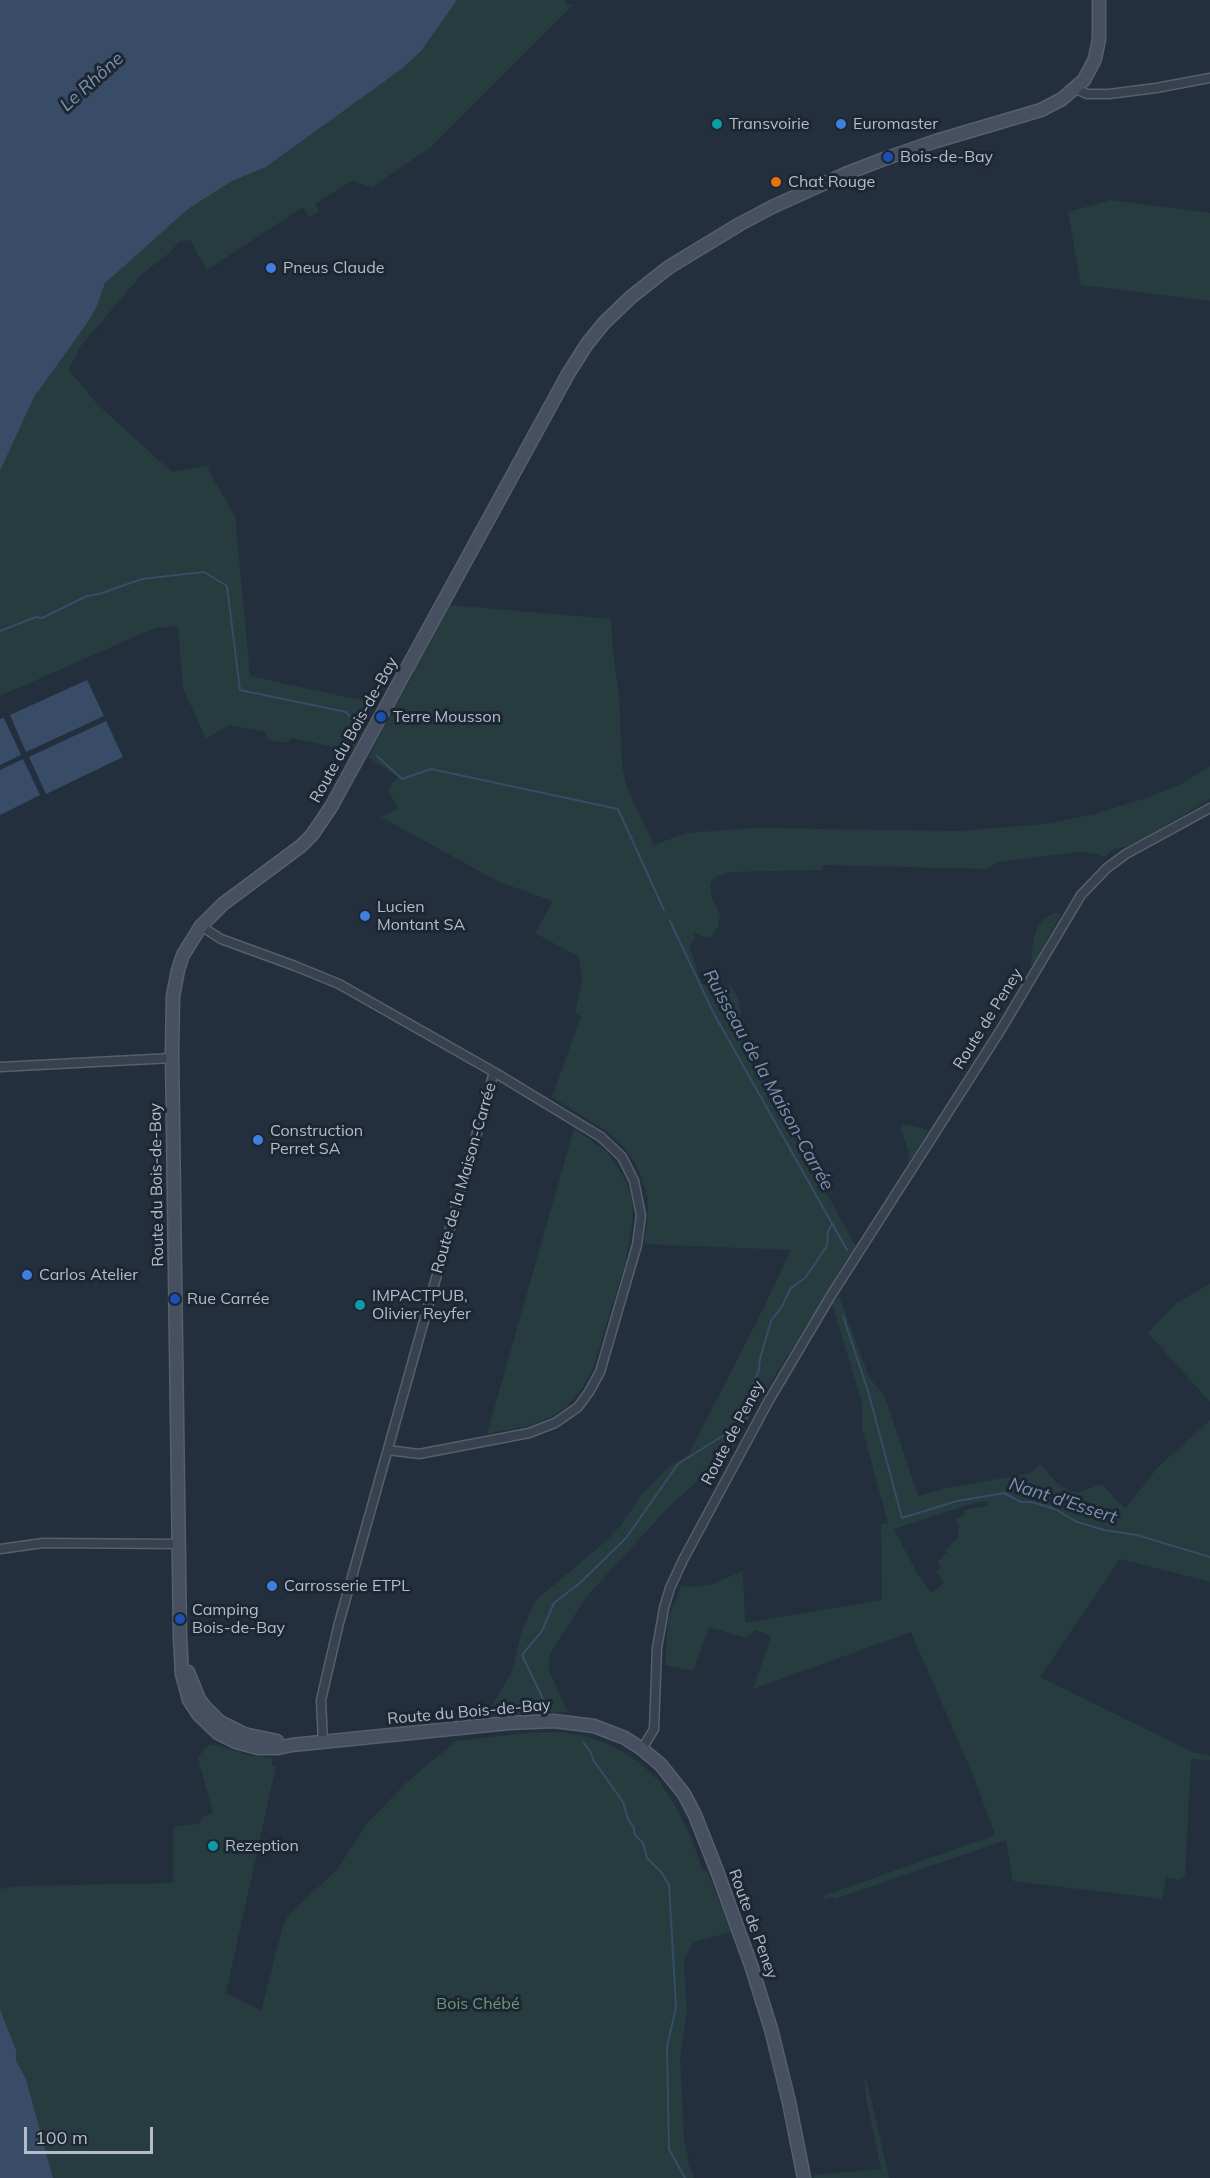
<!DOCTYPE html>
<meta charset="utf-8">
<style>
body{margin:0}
#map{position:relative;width:1210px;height:2178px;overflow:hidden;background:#242f3e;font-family:Mulish,sans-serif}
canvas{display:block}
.scale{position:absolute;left:24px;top:2127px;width:129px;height:27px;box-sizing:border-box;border:3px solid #b4bcc9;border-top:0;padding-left:8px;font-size:18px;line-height:21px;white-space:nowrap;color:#b4bcc9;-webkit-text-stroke:4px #1d2633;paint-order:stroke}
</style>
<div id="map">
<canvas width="1210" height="2178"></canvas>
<div class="scale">100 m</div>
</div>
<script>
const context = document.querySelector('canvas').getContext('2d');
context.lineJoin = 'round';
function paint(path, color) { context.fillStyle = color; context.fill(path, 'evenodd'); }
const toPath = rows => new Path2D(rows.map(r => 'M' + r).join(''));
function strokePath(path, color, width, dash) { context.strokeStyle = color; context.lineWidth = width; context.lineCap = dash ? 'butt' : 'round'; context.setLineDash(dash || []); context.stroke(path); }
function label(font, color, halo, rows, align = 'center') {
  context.font = font + ' Mulish,sans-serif'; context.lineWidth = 6; context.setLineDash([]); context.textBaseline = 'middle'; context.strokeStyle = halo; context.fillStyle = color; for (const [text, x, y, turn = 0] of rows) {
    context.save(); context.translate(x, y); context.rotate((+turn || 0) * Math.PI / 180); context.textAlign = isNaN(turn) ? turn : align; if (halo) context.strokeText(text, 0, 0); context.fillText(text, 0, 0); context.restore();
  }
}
paint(toPath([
 [411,0,564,0,566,4,573,5,431,147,372,187,352,181,315,204,319,211,309,218,303,207,207,270,190,240,180,241,168,254,142,274,80,347,69,370,98,405,172,472,209,465,208,470,235,516,250,676,374,703,370,704,365,715,360,714,355,717,358,727,357,736,361,735,353,751,292,738,286,743,267,739,265,732,229,725,206,739,183,688,178,626,157,628,141,634,0,696,0,471,34,397,88,322,96,308,99,296,93,284,147,245,188,209,232,181,266,167,403,68,421,51],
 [1110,200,1210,213,1210,301,1081,285,1068,212],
 [450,605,611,619,613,651,619,695,622,765,627,788,654,845,686,833,756,828,959,831,1045,824,1095,814,1152,796,1183,783,1210,766,1210,799,1142,840,1129,846,1114,849,1104,857,1095,853,1079,852,998,862,987,869,823,865,821,870,729,872,715,877,710,884,712,898,720,914,718,927,711,937,707,938,694,933,695,939,689,945,701,983,716,988,730,985,738,998,741,1013,737,1030,856,1247,754,1409,733,1448,667,1509,587,1596,551,1652,548,1666,550,1673,568,1712,487,1715,512,1671,522,1630,536,1600,605,1542,620,1526,644,1492,669,1467,689,1454,763,1309,791,1250,644,1244,648,1214,648,1199,640,1173,634,1161,625,1148,605,1130,552,1097,581,1017,575,1013,582,982,579,957,535,933,553,901,499,882,381,817,399,808,387,790,398,777,368,757],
 [1055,913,1061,914,1033,965,1031,964,1033,942,1037,927,1045,918],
 [903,1124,929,1130,908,1164,909,1153,900,1127],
 [574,1128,608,1153,619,1169,628,1186,633,1205,632,1225,626,1260,593,1369,581,1390,567,1406,551,1417,528,1426,487,1434],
 [1210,1284,1210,1402,1148,1333,1176,1303],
 [839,1296,869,1377,885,1397,918,1496,947,1488,1032,1473,1040,1464,1058,1484,1070,1491,1079,1492,1102,1484,1125,1509,1158,1467,1210,1420,1210,1582,1120,1559,1040,1677,1192,1752,1210,1756,1210,1760,1191,1759,1185,1876,1179,1880,1166,1877,1162,1899,1013,1881,1006,1840,835,1899,833,1897,824,1900,823,1896,995,1835,975,1780,911,1632,753,1689,771,1636,756,1630,745,1638,709,1627,693,1671,665,1665,668,1619,681,1586,695,1587,713,1584,743,1571,745,1623,882,1600,881,1524,888,1523,862,1428,862,1403,832,1303],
 [987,1501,988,1506,965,1510,965,1515,955,1519,959,1525,957,1539,945,1550,947,1553,942,1556,943,1558,937,1562,941,1567,936,1571,944,1583,932,1593,918,1575,894,1529,977,1502],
 [560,1732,586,1736,611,1745,638,1761,660,1782,676,1807,690,1835,703,1871,707,1871,731,1932,694,1942,686,1955,684,1965,687,2012,680,2057,684,2138,689,2165,694,2178,53,2178,26,2079,16,2061,16,2050,0,2009,0,1889,20,1886,173,1883,173,1829,177,1826,198,1824,203,1817,213,1813,198,1758,205,1748,210,1745,217,1745,247,1755,273,1758,272,1765,276,1766,226,1993,261,2011,283,1926,288,1916,338,1868,369,1821,407,1782,456,1741,526,1733],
 [864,2075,870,2094,889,2178,814,2178,814,2175,881,2169,866,2099]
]), '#263c3f');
paint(toPath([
 [0,0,457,0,421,51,403,68,266,167,232,181,188,209,105,283,96,308,88,322,34,397,0,471],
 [87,680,104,716,26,752,10,715],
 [4,718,21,755,0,765,0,719],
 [106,721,123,757,46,794,29,757],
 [23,759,40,795,0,815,0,770],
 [0,2009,16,2050,16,2061,26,2079,53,2178,0,2178]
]), '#394c67');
strokePath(toPath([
 [0,631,36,617,42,618,87,596,99,594,142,579,204,572,227,586,240,690,346,712,353,720,360,719],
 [377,756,402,779,431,769,618,809,664,910],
 [670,921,714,1014,847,1250],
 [843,1316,868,1391,902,1518,957,1501,1004,1493,1021,1502,1031,1502,1055,1509,1077,1522,1104,1530,1137,1535,1210,1557],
 [545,1703,522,1655,542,1631,554,1603,580,1583,626,1538,678,1464,740,1425,747,1418,752,1408,752,1387,759,1370,760,1359,771,1321,781,1308,791,1288,805,1278,827,1246,828,1231,832,1224],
 [583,1742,590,1751,594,1761,623,1802,628,1819,634,1828,635,1835,643,1843,647,1858,662,1873,669,1885,676,2007,667,2047,669,2149,685,2178]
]), '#394c67', 2);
const street = toPath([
 [1076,89,1087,94,1109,94,1156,88,1210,78],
 [201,926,221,939,295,966,339,984,494,1072,601,1137,622,1157,634,1181,641,1215,637,1245,600,1372,589,1392,578,1407,555,1423,529,1433,419,1454,388,1450],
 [0,1067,172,1058],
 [0,1549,43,1543,178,1544],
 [323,1742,321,1700,339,1623,494,1072],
 [642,1749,654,1729,657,1648,664,1608,670,1588,683,1560,768,1402,830,1297,1000,1031,1081,895,1107,868,1126,854,1210,808]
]);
const secondary = toPath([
 [188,1672,199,1699,204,1706,220,1722,244,1734,277,1741],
 [804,2178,789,2102,771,2029,751,1965,717,1871,695,1815,684,1794,661,1765,642,1749,625,1738,594,1726,554,1721,509,1723,292,1745,278,1748,258,1748,236,1742,218,1733,199,1715,189,1700,182,1674,180,1637,172,1051,173,996,178,970,183,955,201,926,223,904,301,846,312,835,331,807,568,374,587,344,604,323,631,297,669,267,740,224,772,207,845,174,884,159,936,141,1041,110,1062,99,1084,80,1095,59,1099,39,1099,0]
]);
strokePath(street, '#565f6c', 11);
strokePath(secondary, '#565f6c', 15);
strokePath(street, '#38414e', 8);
strokePath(secondary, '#465061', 12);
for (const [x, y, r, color] of [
 [717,124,6,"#0f9aa8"],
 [841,124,6,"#3f7fe0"],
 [888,157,6,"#1a4fb4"],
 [776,182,6,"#e8710a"],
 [271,268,6,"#3f7fe0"],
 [381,717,6,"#1a4fb4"],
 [365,916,6,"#3f7fe0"],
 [258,1140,6,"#3f7fe0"],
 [27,1275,6,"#3f7fe0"],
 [175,1299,6,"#1a4fb4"],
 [360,1305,6,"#0f9aa8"],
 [272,1586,6,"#3f7fe0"],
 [180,1619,6,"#1a4fb4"],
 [213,1846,6,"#0f9aa8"]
]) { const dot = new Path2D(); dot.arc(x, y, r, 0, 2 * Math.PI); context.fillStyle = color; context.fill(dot); strokePath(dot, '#1d2633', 2); }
label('16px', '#b4bcc9', '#1d2633', [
 ["Transvoirie",729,124],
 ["Euromaster",853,124],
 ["Bois-de-Bay",900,157],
 ["Chat Rouge",788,182],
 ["Pneus Claude",283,268],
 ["Terre Mousson",393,717],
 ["Lucien",377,907],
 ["Montant SA",377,925],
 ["Construction",270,1131],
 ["Perret SA",270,1149],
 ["Carlos Atelier",39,1275],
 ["IMPACTPUB,",372,1296],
 ["Olivier Reyfer",372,1314],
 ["Rue Carrée",187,1299],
 ["Carrosserie ETPL",284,1586],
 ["Camping",192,1610],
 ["Bois-de-Bay",192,1628],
 ["Rezeption",225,1846]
], 'left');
label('16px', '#b4bcc9', '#1d2633', [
 ["Route du Bois-de-Bay",354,730,-61],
 ["Route de Peney",988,1019,-58],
 ["Route de la Maison-Carrée",464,1178,-74],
 ["Route du Bois-de-Bay",157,1185,-91],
 ["Route de Peney",733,1433,-62],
 ["Route du Bois-de-Bay",469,1712,-5],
 ["Route de Peney",753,1924,70]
]);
label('16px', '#6b9a76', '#1d2633', [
 ["Bois Chébé",478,2004]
]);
label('italic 18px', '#7c92b1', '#1d2633', [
 ["Le Rhône",92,82,-42],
 ["Ruisseau de la Maison-Carrée",768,1080,61],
 ["Nant d'Essert",1063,1501,18]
]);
</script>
